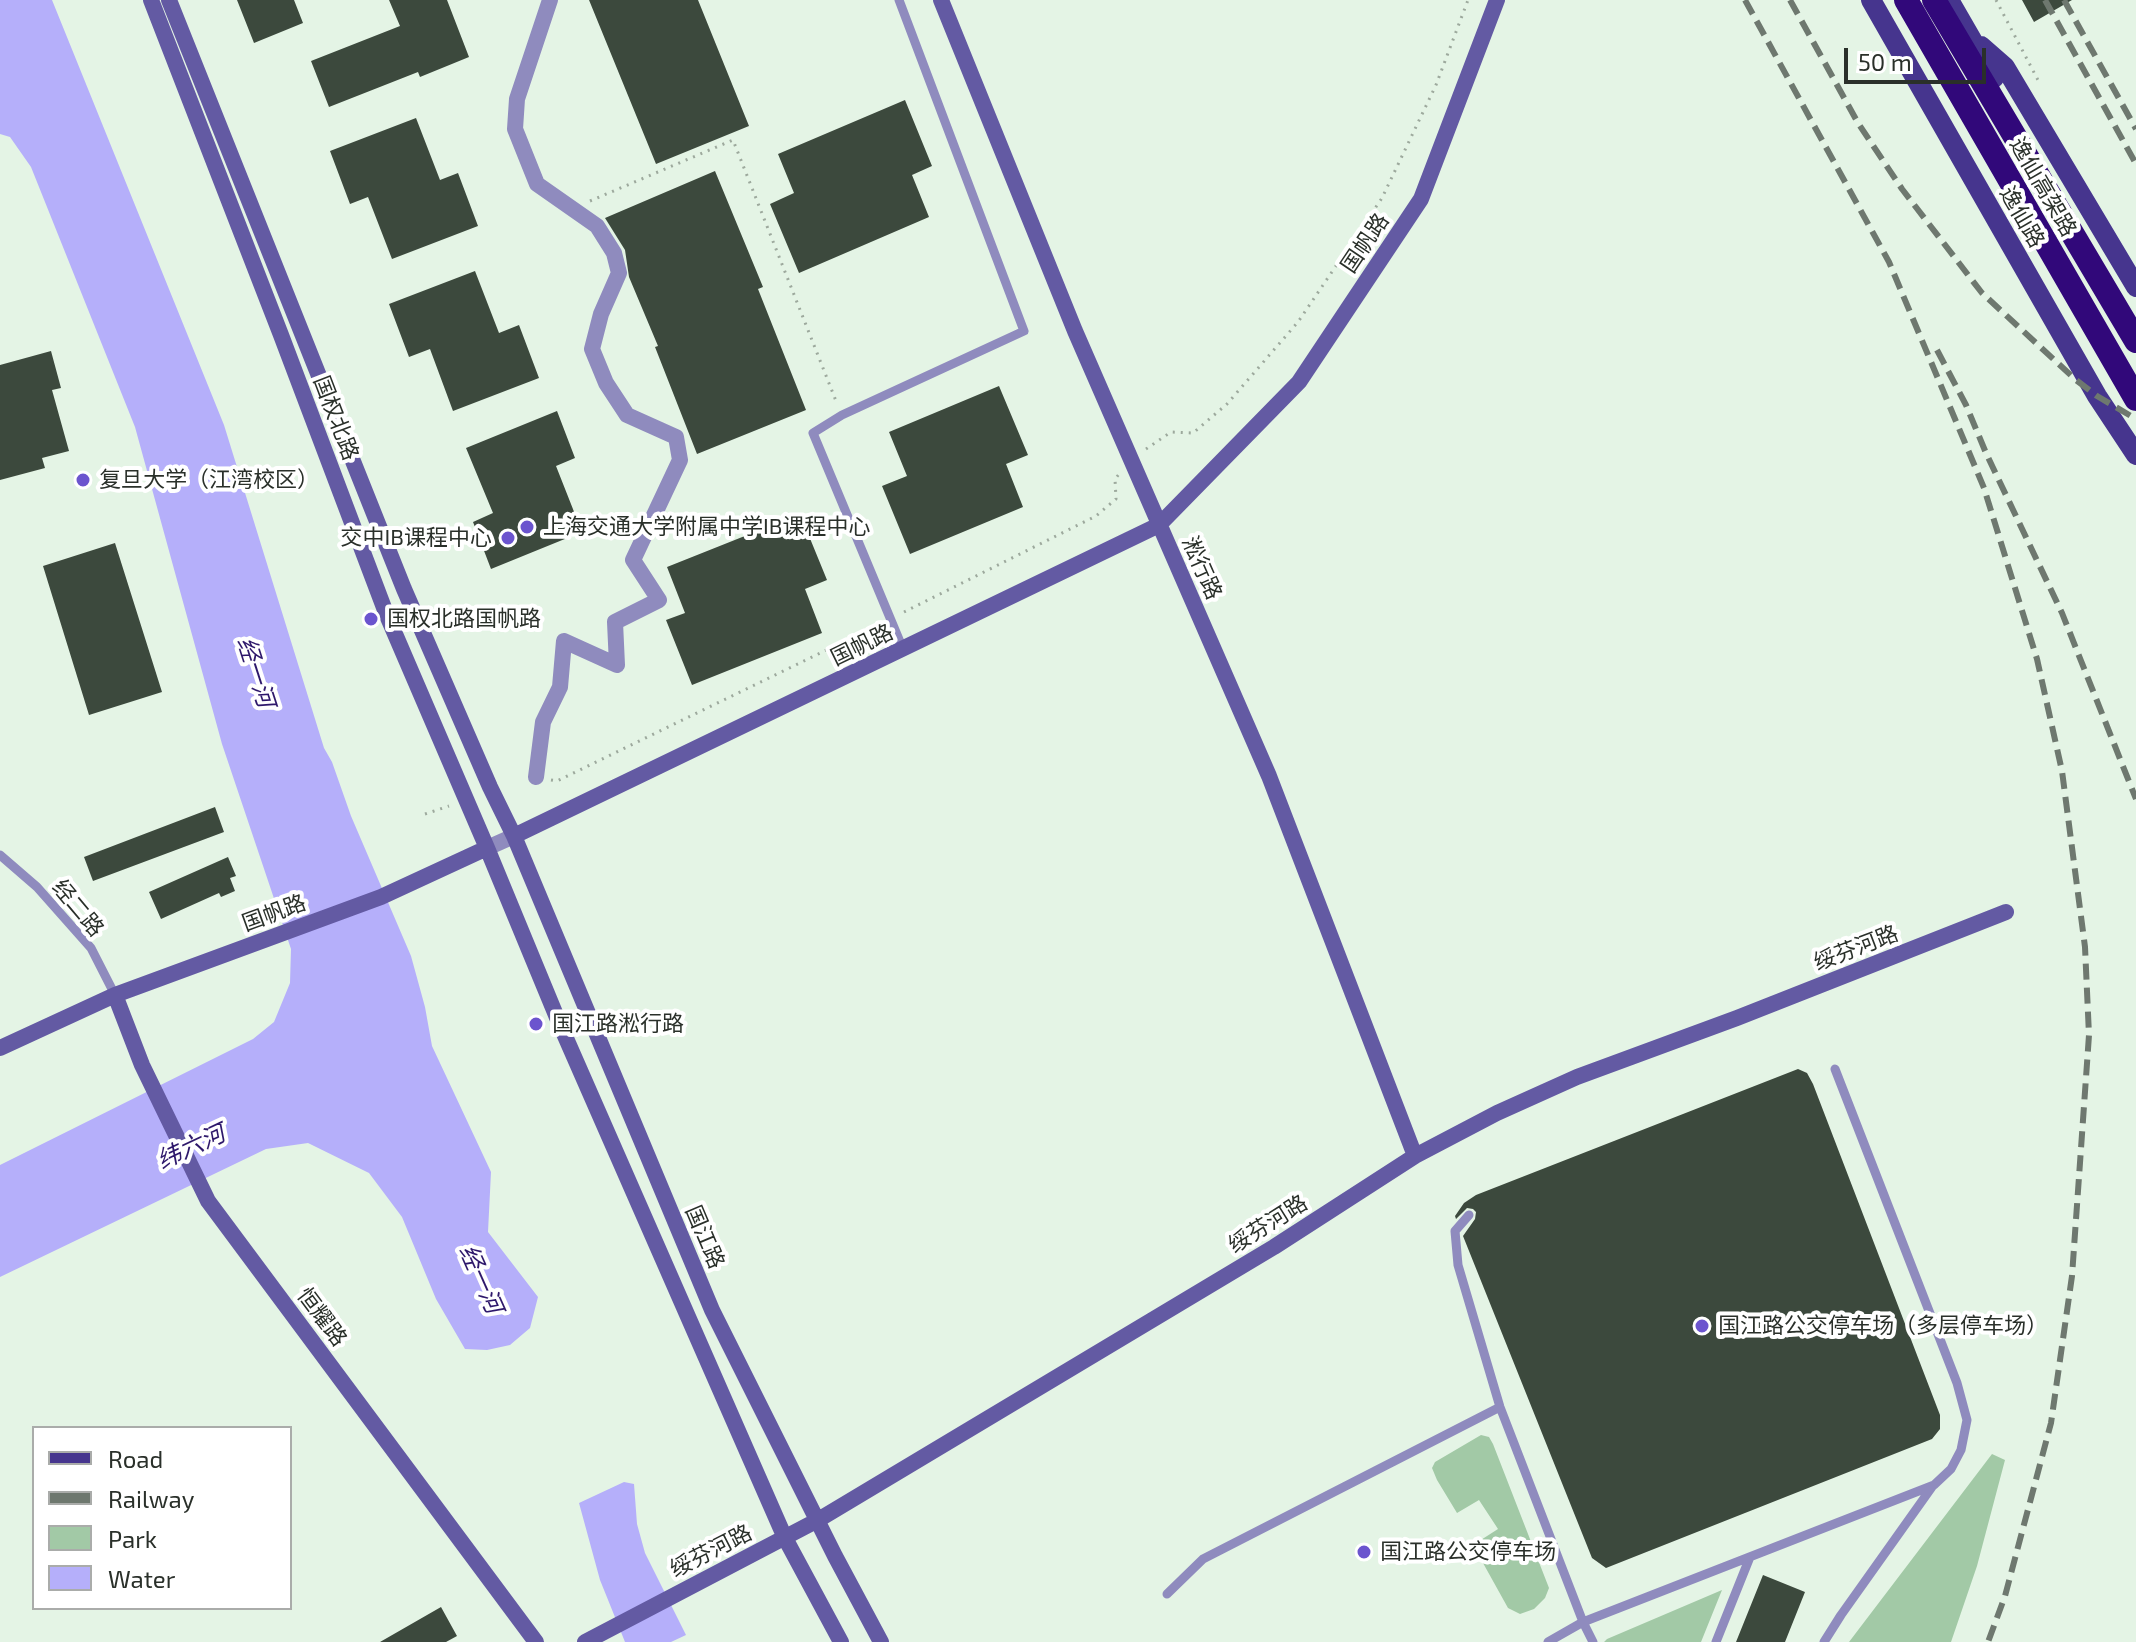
<!DOCTYPE html>
<meta charset="utf-8">
<style>
body{margin:0}
#map{position:relative;width:2136px;height:1642px;overflow:hidden;background:#e4f4e5;font-family:"Exo 2",sans-serif}
canvas{display:block}
.legend{position:absolute;left:32px;top:1426px;width:260px;height:184px;box-sizing:border-box;background:#fff;border:2px solid #aaacaa;margin:0;padding:10px 14px;list-style:none;font-size:24px;color:#2a302a}
.legend li{display:flex;align-items:center;gap:16px;height:40px}
.legend b{width:40px;border:2px solid #aaacaa}
.scale{position:absolute;left:1844px;top:48px;width:142px;height:36px;box-sizing:border-box;border:4px solid #2a302a;border-top:0;padding-left:10px;font-size:24px;line-height:28px;white-space:nowrap;color:#2a302a;-webkit-text-stroke:6px #fff;paint-order:stroke}
</style>
<div id="map">
<canvas width="2136" height="1642"></canvas>
<ul class="legend">
<li><b style="height:10px;background:#46358e"></b>Road</li>
<li><b style="height:10px;background:#6e786f"></b>Railway</li>
<li><b style="height:22px;background:#a2c9a6"></b>Park</li>
<li><b style="height:22px;background:#b5affa"></b>Water</li>
</ul>
<div class="scale">50 m</div>
</div>
<script>
const context = document.querySelector('canvas').getContext('2d');
context.lineJoin = 'round';
function paint(path, color) { context.fillStyle = color; context.fill(path, 'evenodd'); }
const toPath = rows => new Path2D(rows.map(r => 'M' + r).join(''));
function strokePath(path, color, width, dash) { context.strokeStyle = color; context.lineWidth = width; context.lineCap = dash ? 'butt' : 'round'; context.setLineDash(dash || []); context.stroke(path); }
function label(font, color, halo, rows, align = 'center') {
  context.font = font + ' "Exo 2","Noto Sans SC",sans-serif'; context.lineWidth = 8; context.setLineDash([]); context.textBaseline = 'middle'; context.strokeStyle = halo; context.fillStyle = color; for (const [text, x, y, turn = 0] of rows) {
    context.save(); context.translate(x, y); context.rotate((+turn || 0) * Math.PI / 180); context.textAlign = isNaN(turn) ? turn : align; if (halo) context.strokeText(text, 0, 0); context.fillText(text, 0, 0); context.restore();
  }
}
paint(toPath([
 [1481,1435,1489,1437,1493,1444,1549,1588,1545,1598,1534,1609,1520,1614,1508,1608,1473,1545,1498,1529,1479,1500,1457,1513,1437,1480,1432,1468,1435,1462],
 [1992,1454,2005,1460,1977,1566,1951,1642,1849,1642],
 [1722,1590,1701,1642,1604,1642,1607,1639]
]), '#a2c9a6');
paint(toPath([
 [0,0,52,0,224,425,324,748,332,762,351,816,411,956,425,1007,432,1046,491,1172,488,1232,538,1297,530,1328,510,1345,487,1350,465,1349,436,1299,402,1217,369,1173,308,1143,266,1149,0,1277,0,1165,253,1039,274,1022,290,983,291,949,222,744,135,427,31,167,10,137,0,134],
 [624,1482,634,1484,637,1524,645,1553,686,1635,671,1642,625,1642,600,1580,579,1503]
]), '#b5affa');
paint(toPath([
 [237,0,294,0,303,23,254,43],
 [389,0,447,0,469,57,420,77,418,72,329,107,311,61,400,26],
 [589,0,698,0,749,126,656,164],
 [2022,0,2072,0,2034,22],
 [905,100,932,166,912,175,929,217,799,273,770,204,794,193,778,154],
 [416,118,440,180,458,173,478,226,392,259,368,197,350,204,330,151],
 [715,171,763,287,758,289,806,410,697,454,655,347,658,346,629,277,625,250,605,218],
 [475,271,499,333,519,325,539,378,453,411,430,349,409,357,389,304],
 [51,351,61,388,52,390,69,451,42,458,45,468,0,480,0,365],
 [999,386,1028,455,1006,464,1023,507,910,554,882,486,907,476,889,432],
 [557,411,575,458,556,466,582,532,491,569,473,522,493,513,466,448],
 [800,514,827,580,805,589,822,633,692,685,666,620,685,613,667,567],
 [115,543,162,692,89,715,43,566],
 [215,807,224,832,93,881,84,857],
 [228,857,236,876,230,878,235,891,221,897,219,893,161,919,149,892],
 [1798,1069,1807,1073,1813,1084,1940,1415,1940,1429,1932,1439,1606,1568,1592,1558,1463,1236,1475,1219,1476,1212,1473,1209,1467,1208,1456,1219,1455,1216,1464,1203,1476,1195],
 [1763,1575,1805,1592,1785,1642,1736,1642],
 [441,1607,457,1636,446,1642,380,1642]
]), '#3c493d');
strokePath(toPath([
 [1996,0,2039,82],
 [590,201,733,140,836,401],
 [1146,449,1171,432,1193,433,1227,404,1298,322,1382,198,1436,85,1468,0],
 [904,612,1096,516,1116,499,1115,479,1120,473],
 [551,780,557,781,880,624],
 [425,814,449,806]
]), '#9da99d', 3, [2, 6]);
strokePath(toPath([
 [899,0,1024,331,842,415,813,433,903,649],
 [0,855,37,887,91,948,115,995],
 [1469,1215,1455,1231,1458,1265,1500,1407,1583,1622,1593,1642],
 [1167,1594,1203,1559,1500,1407],
 [1548,1642,1583,1622,1934,1485,1951,1469,1961,1450,1967,1420,1957,1383,1835,1069],
 [1716,1642,1750,1557],
 [1824,1642,1841,1615,1932,1487]
]), '#8f8bbe', 9);
strokePath(toPath([
 [536,777,543,722,560,687,564,641,617,665,615,622,659,600,633,560,680,460,676,437,627,415,606,383,592,349,601,314,619,273,614,253,597,226,537,184,515,129,517,99,550,0],
 [487,848,514,836]
]), '#8f8bbe', 16);
strokePath(toPath([
 [151,0,281,335,386,613,487,848,558,1020,785,1538,841,1642],
 [169,0,404,589,490,787,514,836,712,1310,835,1556,881,1642],
 [941,0,1075,331,1269,776,1415,1156],
 [514,836,1159,525,1299,382,1421,199,1497,0],
 [115,995,142,1065,208,1201,536,1642],
 [0,1048,115,995,381,897,487,848],
 [585,1642,818,1520,1274,1247,1415,1156,1497,1113,1577,1077,1737,1018,2006,912]
]), '#635aa3', 16);
strokePath(toPath([
 [1871,0,2097,396,2136,455],
 [1949,0,1994,78],
 [1981,46,2005,67,2136,287]
]), '#46358e', 20);
strokePath(toPath([
 [1906,0,2136,399],
 [1934,0,2136,341]
]), '#31087a', 24);
strokePath(toPath([
 [1745,0,1889,262,1984,488,2037,659,2062,771,2085,947,2089,1035,2072,1276,2051,1423,2005,1596,1988,1642],
 [1790,0,1858,123,1902,189,1982,293,2076,380,2097,396,2136,419],
 [2045,0,2136,164],
 [2064,0,2136,129],
 [1937,350,1966,405,1986,453,2062,613,2136,799]
]), '#6e786f', 6, [16, 8]);
for (const [x, y, r, color] of [
 [83,480,8,"#6b54ce"],
 [527,527,8,"#6b54ce"],
 [508,538,8,"#6b54ce"],
 [371,619,8,"#6b54ce"],
 [536,1024,8,"#6b54ce"],
 [1702,1326,8,"#6b54ce"],
 [1364,1552,8,"#6b54ce"]
]) { const dot = new Path2D(); dot.arc(x, y, r, 0, 2 * Math.PI); context.fillStyle = color; context.fill(dot); strokePath(dot, '#fff', 3); }
label('22px', '#2a302a', '#fff', [
 ["逸仙高架路",2043,187,60],
 ["逸仙路",2022,217,60],
 ["国帆路",1365,243,-56],
 ["国权北路",336,418,69],
 ["淞行路",1202,568,66],
 ["国帆路",862,645,-26],
 ["经二路",78,908,50],
 ["国帆路",274,913,-20],
 ["绥芬河路",1856,948,-21],
 ["绥芬河路",1268,1224,-32],
 ["国江路",705,1237,67],
 ["恒耀路",322,1317,53],
 ["绥芬河路",711,1551,-27]
]);
label('22px', '#2a302a', '#fff', [
 ["复旦大学（江湾校区）",99,480],
 ["上海交通大学附属中学IB课程中心",543,527],
 ["交中IB课程中心",492,538,"right"],
 ["国权北路国帆路",387,619],
 ["国江路淞行路",552,1024],
 ["国江路公交停车场（多层停车场）",1718,1326],
 ["国江路公交停车场",1380,1552]
], 'left');
label('italic 24px', '#2e186b', '#fff', [
 ["经一河",256,672,72],
 ["纬六河",191,1147,-25],
 ["经一河",481,1279,66]
]);
</script>
